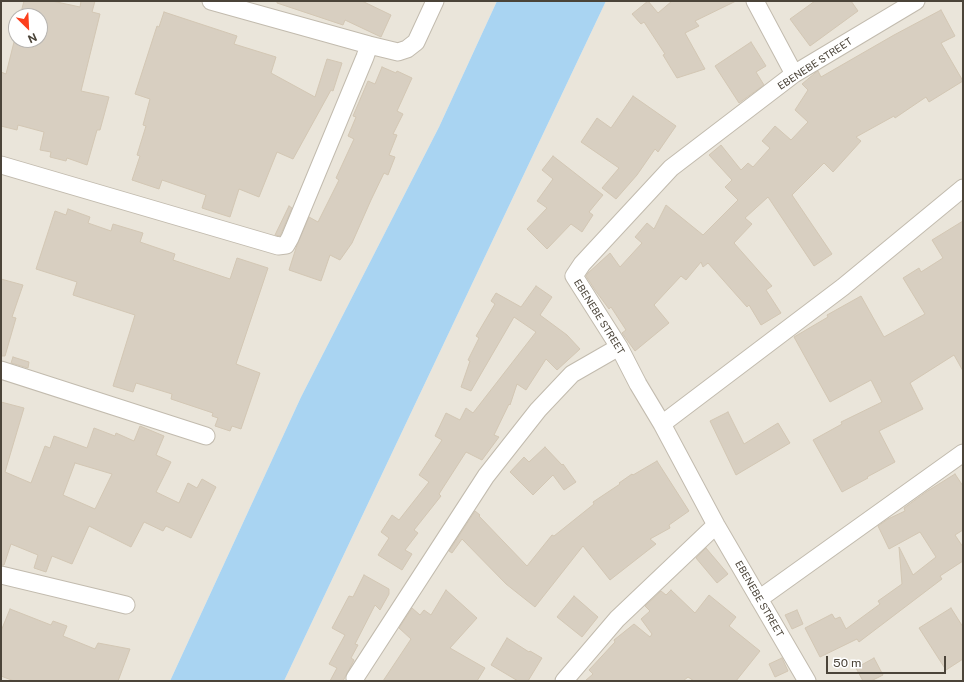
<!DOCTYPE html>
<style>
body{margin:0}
#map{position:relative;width:964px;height:682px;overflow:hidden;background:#f6f3ec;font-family:"Public Sans",sans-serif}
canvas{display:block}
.frame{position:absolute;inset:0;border:2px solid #4b4439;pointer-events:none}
.north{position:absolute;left:8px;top:8px;width:40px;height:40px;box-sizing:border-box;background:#fff;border:1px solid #b7b4b0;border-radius:50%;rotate:156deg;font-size:11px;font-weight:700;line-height:16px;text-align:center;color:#4b4439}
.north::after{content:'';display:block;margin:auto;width:14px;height:18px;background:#fc3f1d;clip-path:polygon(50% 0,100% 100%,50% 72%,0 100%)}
.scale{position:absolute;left:826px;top:656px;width:120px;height:18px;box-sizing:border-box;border:2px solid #4b4439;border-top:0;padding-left:5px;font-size:12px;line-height:14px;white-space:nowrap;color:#4b4439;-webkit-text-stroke:3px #fff;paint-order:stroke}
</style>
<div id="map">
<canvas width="964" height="682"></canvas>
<div class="frame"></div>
<div class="north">N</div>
<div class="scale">50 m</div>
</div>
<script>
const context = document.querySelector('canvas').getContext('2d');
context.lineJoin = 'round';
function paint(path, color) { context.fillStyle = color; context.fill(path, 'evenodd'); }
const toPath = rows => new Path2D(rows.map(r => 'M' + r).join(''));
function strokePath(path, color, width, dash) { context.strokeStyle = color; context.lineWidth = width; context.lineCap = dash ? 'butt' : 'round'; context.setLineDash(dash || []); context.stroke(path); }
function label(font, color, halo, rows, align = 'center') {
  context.font = font + ' "Public Sans",sans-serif'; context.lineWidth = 3; context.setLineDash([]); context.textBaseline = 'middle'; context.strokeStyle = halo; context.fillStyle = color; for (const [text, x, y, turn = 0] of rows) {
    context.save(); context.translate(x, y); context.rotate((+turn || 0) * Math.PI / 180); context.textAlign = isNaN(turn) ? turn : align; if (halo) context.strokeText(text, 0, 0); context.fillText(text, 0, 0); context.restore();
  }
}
paint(toPath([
 [1,1,497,1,439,127,301,397,170,681,1,681],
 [16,16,40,16,40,40,16,40],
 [606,1,963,1,963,681,284,681]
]), '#eae5da');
paint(toPath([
 [497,1,606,1,284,681,170,681,301,397,439,127]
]), '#a9d4f2');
const building = toPath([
 [24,1,52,1,80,7,81,1,95,1,92,12,100,14,81,91,109,97,100,130,97,130,87,165,67,158,66,161,50,157,51,152,40,150,44,132,18,125,17,130,1,126,1,72,6,74,16,34,16,40,40,40,40,16,20,16,24,1],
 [277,1,362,1,391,15,381,37,345,20,343,25,277,3,277,1],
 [648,1,658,13,672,1,736,1,695,21,699,26,685,33,705,69,677,78,663,55,665,54,644,22,641,24,632,14,648,1],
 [815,1,851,1,858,11,810,46,790,19,815,1],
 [941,10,955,36,941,43,963,81,929,102,926,97,895,118,894,116,856,137,861,141,833,172,824,163,792,195,832,254,814,266,768,197,745,218,752,224,734,243,772,286,766,290,781,313,761,325,749,305,747,307,708,263,703,267,701,262,686,280,681,276,654,305,669,323,635,351,622,333,626,330,611,307,609,309,595,290,586,276,588,273,610,253,620,267,642,243,635,237,647,223,654,229,666,205,703,235,738,200,725,187,732,180,709,155,721,145,741,170,748,163,753,167,770,148,762,141,775,126,791,140,808,122,795,110,808,90,802,84,815,73,818,71,821,77,894,35,941,10],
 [164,12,237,36,234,44,276,57,271,73,315,97,327,59,342,63,333,91,331,90,293,159,277,152,259,197,239,189,230,217,202,208,206,195,162,180,159,189,132,180,140,156,137,155,146,126,143,125,150,99,135,94,157,26,159,27,164,12],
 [751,42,766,66,756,72,764,85,739,103,715,66,751,42],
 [382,67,396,73,397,71,412,78,397,111,403,114,393,134,397,135,389,155,395,157,388,175,384,173,371,200,352,243,340,260,330,255,321,281,289,270,297,245,309,217,318,222,339,180,336,178,354,139,348,136,356,117,353,116,368,81,375,84,382,67],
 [633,96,676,126,658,152,655,149,637,175,616,199,602,188,619,168,581,142,597,118,611,128,633,96],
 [553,156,603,195,589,212,593,215,582,232,571,224,547,249,527,229,547,208,537,201,553,179,542,170,553,156],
 [289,206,292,208,281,234,280,236,275,235,289,206],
 [68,209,90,217,88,223,111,231,113,224,143,233,140,242,175,254,173,260,230,279,237,258,268,268,236,364,260,373,241,429,232,426,230,431,215,426,218,418,212,416,213,413,171,399,172,394,136,383,133,392,113,386,135,315,73,295,77,282,36,269,55,211,66,215,68,209],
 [963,221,963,371,954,355,910,383,923,409,879,431,895,462,867,477,868,478,842,492,813,440,842,424,841,422,882,402,871,380,830,402,794,337,828,317,827,315,861,296,884,337,925,314,903,278,919,268,921,272,943,258,932,240,963,221],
 [1,279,23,285,12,317,16,318,5,356,1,356,1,279],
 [536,286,552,297,540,315,567,335,580,349,557,370,546,359,526,390,517,384,510,405,509,404,494,435,499,437,482,460,466,452,439,494,441,496,414,530,418,533,405,550,412,554,402,570,378,555,389,538,381,532,392,515,399,520,429,482,419,475,442,440,435,436,446,413,460,420,466,408,473,413,536,332,514,317,471,391,461,387,470,361,468,360,479,338,476,336,495,304,491,301,496,293,521,307,536,286],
 [13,357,29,362,28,368,11,363,13,357],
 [1,402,24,408,5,472,31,483,45,446,50,448,54,436,87,448,94,428,115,436,116,433,134,441,140,426,164,436,156,455,171,462,156,492,179,503,188,483,197,488,202,479,216,487,191,538,166,526,163,531,144,522,131,547,89,526,72,564,52,556,46,572,34,568,38,555,11,544,4,565,1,565,1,402],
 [75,463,112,474,95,509,63,495,75,463],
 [728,412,744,444,778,423,790,443,736,475,710,421,728,412],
 [545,447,562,465,563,464,576,482,564,490,553,475,533,495,510,472,524,457,529,462,545,447],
 [657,461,689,511,669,525,670,528,650,539,656,544,610,580,583,546,535,607,506,584,462,539,452,553,449,551,475,511,480,515,479,516,527,566,552,535,554,536,594,504,593,502,620,484,619,483,632,474,633,475,657,461],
 [955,474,963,486,963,530,955,535,963,547,963,561,940,576,942,579,859,642,857,639,820,657,805,628,832,614,835,619,840,617,846,629,880,604,878,601,902,584,899,547,913,575,936,557,920,532,889,549,878,526,888,519,905,511,904,508,926,492,955,474],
 [706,548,728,574,717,583,696,558,706,548],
 [364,575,389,589,389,594,380,610,375,605,355,644,358,645,351,658,354,660,343,681,330,681,337,668,329,664,345,635,332,628,349,596,353,597,364,575],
 [446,590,477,618,450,648,485,668,477,681,383,681,411,639,399,628,412,608,420,615,424,610,431,615,446,590],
 [671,590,695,613,709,595,736,617,729,626,760,651,736,681,694,681,688,677,683,681,585,681,593,674,589,670,615,642,614,640,634,624,650,637,652,634,641,619,650,611,645,606,661,591,666,595,671,590],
 [574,596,598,617,582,637,557,617,574,596],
 [951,608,963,627,963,659,946,670,919,628,951,608],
 [10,609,51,625,53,621,67,626,63,636,95,649,98,643,130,649,118,681,14,681,1,676,1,631,10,609],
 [797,610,803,624,792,629,785,615,797,610],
 [507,638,529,652,530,651,542,658,528,681,518,681,491,665,507,638],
 [782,658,788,671,775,677,769,664,782,658],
 [874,658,883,675,871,681,863,681,856,668,874,658]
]);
paint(building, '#d8cfc1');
strokePath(building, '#d3c7b4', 1);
const minor = toPath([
 [755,1,794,74],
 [369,45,398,52,407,49,416,42,435,1],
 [1,165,278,246,286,245,290,238,365,57,369,45,211,1],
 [1,370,206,436],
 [662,424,843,287,963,188],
 [1,575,126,605],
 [759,599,963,453],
 [355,678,486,476,538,410,572,374,619,347],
 [564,681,617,619,716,525],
 [807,681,716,525,662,424,638,384,619,347,574,276,582,264,671,168,794,74,916,1]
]);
strokePath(minor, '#c2bbae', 19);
strokePath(minor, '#fff', 17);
label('10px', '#4b4439', '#fff', [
 ["EBENEBE STREET",815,64,-33],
 ["EBENEBE STREET",599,317,58],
 ["EBENEBE STREET",759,599,60]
]);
</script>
